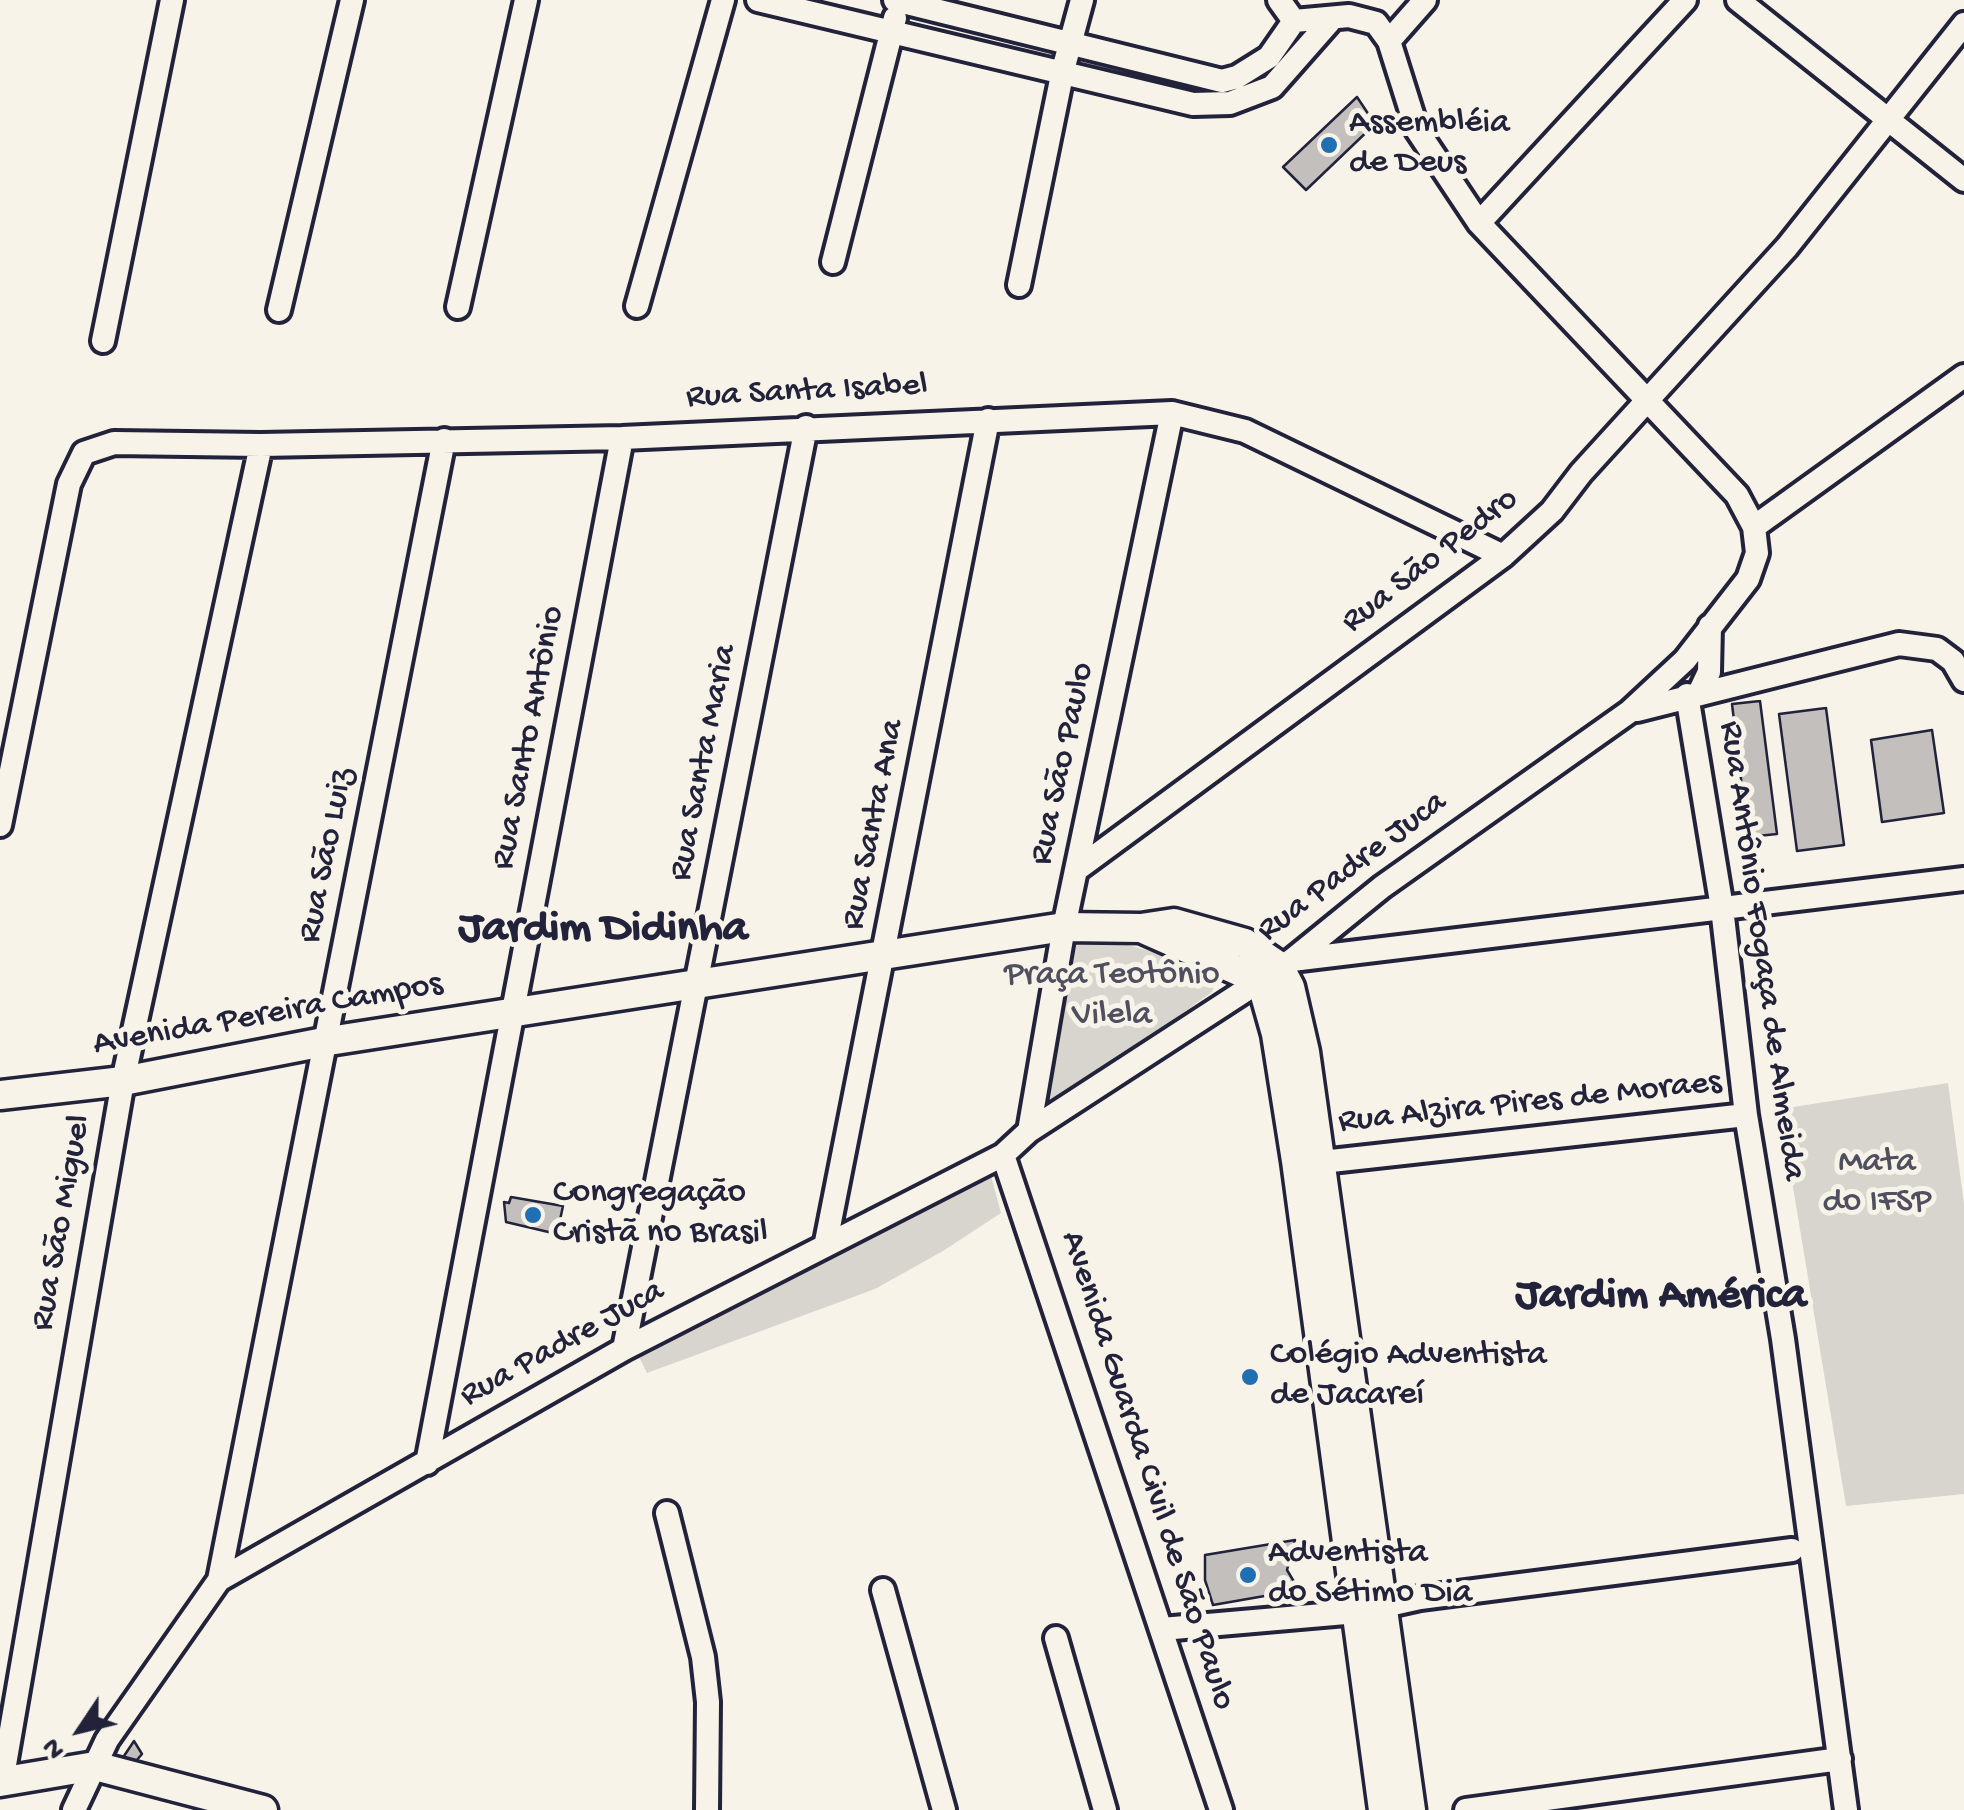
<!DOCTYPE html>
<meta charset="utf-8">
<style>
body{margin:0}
#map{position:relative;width:1964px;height:1810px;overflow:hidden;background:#f7f3e8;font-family:"Gochi Hand",sans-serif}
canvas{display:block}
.north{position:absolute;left:30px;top:1680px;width:100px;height:100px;-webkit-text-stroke:8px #f7f3e8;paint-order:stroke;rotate:235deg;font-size:28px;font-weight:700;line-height:40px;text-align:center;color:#22223b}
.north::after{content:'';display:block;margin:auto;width:35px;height:45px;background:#22223b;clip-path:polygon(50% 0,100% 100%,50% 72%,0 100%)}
</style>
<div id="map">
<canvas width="1964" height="1810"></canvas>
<div class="north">N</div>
</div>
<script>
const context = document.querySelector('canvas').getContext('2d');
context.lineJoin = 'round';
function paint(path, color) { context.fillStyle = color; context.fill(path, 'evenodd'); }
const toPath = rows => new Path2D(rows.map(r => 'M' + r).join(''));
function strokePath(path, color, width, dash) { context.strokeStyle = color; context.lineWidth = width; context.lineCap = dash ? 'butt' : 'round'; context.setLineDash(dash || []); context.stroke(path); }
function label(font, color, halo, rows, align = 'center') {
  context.font = font + ' "Gochi Hand",sans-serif'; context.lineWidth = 10; context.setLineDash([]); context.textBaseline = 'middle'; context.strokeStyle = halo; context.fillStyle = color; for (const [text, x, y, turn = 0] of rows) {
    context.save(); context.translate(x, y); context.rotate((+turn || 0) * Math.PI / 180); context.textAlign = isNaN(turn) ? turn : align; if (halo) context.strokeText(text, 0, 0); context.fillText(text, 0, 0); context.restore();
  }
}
paint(toPath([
 [1087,934,1161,954,1202,972,1214,985,1212,992,1053,1106,1047,1106,1062,951,1066,944],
 [1948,1083,1964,1204,1964,1494,1846,1506,1780,1109],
 [990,1172,1001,1213,943,1251,875,1289,647,1373,636,1351]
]), '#d8d5cf');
const building = toPath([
 [1357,97,1375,124,1306,190,1283,167,1357,97],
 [1760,701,1777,834,1748,837,1732,704,1760,701],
 [1826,708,1844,845,1797,851,1779,714,1826,708],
 [1932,730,1944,813,1882,822,1871,740,1932,730],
 [511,1197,563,1206,557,1234,506,1222,504,1202,509,1203,511,1197],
 [1295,1540,1287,1570,1299,1590,1213,1605,1205,1580,1205,1555,1295,1540],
 [134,1741,142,1754,131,1767,122,1759,134,1741]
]);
paint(building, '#c2bfbd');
strokePath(building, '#22223b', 2.5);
const minor = toPath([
 [758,0,1193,104,1230,103,1272,87,1331,20],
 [895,0,1222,81,1237,77,1269,57,1294,21],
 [1279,0,1294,21],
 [1738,0,1964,180],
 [1389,41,1425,0],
 [1479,223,1685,0],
 [833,262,895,18],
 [1019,285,1063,70,1082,0],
 [637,306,723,0],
 [458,307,526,0],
 [279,310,352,0],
 [103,341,172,0],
 [1754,527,1964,376],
 [1699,693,1709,672,1710,626],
 [1687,695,1722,908,1746,1115,1783,1339,1846,1810],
 [1637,710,1899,644,1937,649,1953,661,1964,680],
 [0,825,69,484,84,453,114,443,261,445,622,438,1172,413,1245,431,1503,556],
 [1079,868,1503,556,1552,511,1581,473,1787,247,1964,24],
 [1292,960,1964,879],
 [1029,1131,1064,927,1172,413],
 [1003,1155,1221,1810],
 [1322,1162,1746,1115],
 [826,1242,988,420],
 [624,1349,806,427],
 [427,1463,622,438],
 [667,1513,703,1657,708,1702,707,1810],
 [219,1580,444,440],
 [883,1590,944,1810],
 [1162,1629,1357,1612,1420,1598,1792,1550],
 [1056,1638,1105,1810],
 [2,1782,123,1081,261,445],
 [74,1810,107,1740,219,1580,624,1349,1003,1155,1029,1131,1292,960,1382,887,1629,712,1685,660,1748,579,1757,553,1754,527,1737,495,1479,223,1417,130,1389,41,1376,23,1349,16,1294,21],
 [1466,1810,1840,1759]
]);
const major = toPath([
 [1141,928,1261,981,1276,1034,1296,1161,1383,1810],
 [0,1095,123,1081,329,1041,1064,927,1141,928,1174,923,1245,943,1279,966,1290,987,1305,1052,1411,1810],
 [0,1782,95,1766,263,1810]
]);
strokePath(minor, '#22223b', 30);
strokePath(major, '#22223b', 35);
strokePath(minor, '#f7f3e8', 22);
strokePath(major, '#f7f3e8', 28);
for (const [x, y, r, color] of [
 [1329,145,10,"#1f6fb2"],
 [533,1215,10,"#1f6fb2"],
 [1250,1377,10,"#1f6fb2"],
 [1248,1575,10,"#1f6fb2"]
]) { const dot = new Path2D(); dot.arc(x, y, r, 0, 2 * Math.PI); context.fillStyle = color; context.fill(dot); strokePath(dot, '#f7f3e8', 4); }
label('35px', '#22223b', '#f7f3e8', [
 ["Assembléia",1349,125],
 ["de Deus",1349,165],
 ["Congregação",553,1195],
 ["Cristã no Brasil",553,1235],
 ["Colégio Adventista",1270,1357],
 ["de Jacareí",1270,1397],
 ["Adventista",1268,1555],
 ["do Sétimo Dia",1268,1595]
], 'left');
label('35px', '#22223b', '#f7f3e8', [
 ["Rua Santa Isabel",807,393,-3],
 ["Rua São Pedro",1431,562,-38],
 ["Rua Santo Antônio",530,738,-79],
 ["Rua Santa Maria",705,763,-79],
 ["Rua São Paulo",1064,764,-78],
 ["Rua Santa Ana",875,825,-79],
 ["Rua São Luiz",328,856,-79],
 ["Rua Padre Juca",1353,868,-37],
 ["Rua Antônio Fogaça de Almeida",1760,951,82],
 ["Avenida Pereira Campos",268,1016,-10],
 ["Rua Alzira Pires de Moraes",1530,1104,-6],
 ["Rua São Miguel",63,1223,-80],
 ["Rua Padre Juca",563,1345,-29],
 ["Avenida Guarda Civil de São Paulo",1146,1471,72]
]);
label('35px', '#504f60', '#f7f3e8', [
 ["Praça Teotônio",1112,977],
 ["Vilela",1112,1017],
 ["Mata",1877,1164],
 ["do IFSP",1877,1204]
]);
label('bold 45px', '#22223b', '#f7f3e8', [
 ["Jardim Didinha",603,931],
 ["Jardim América",1661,1298]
]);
</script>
